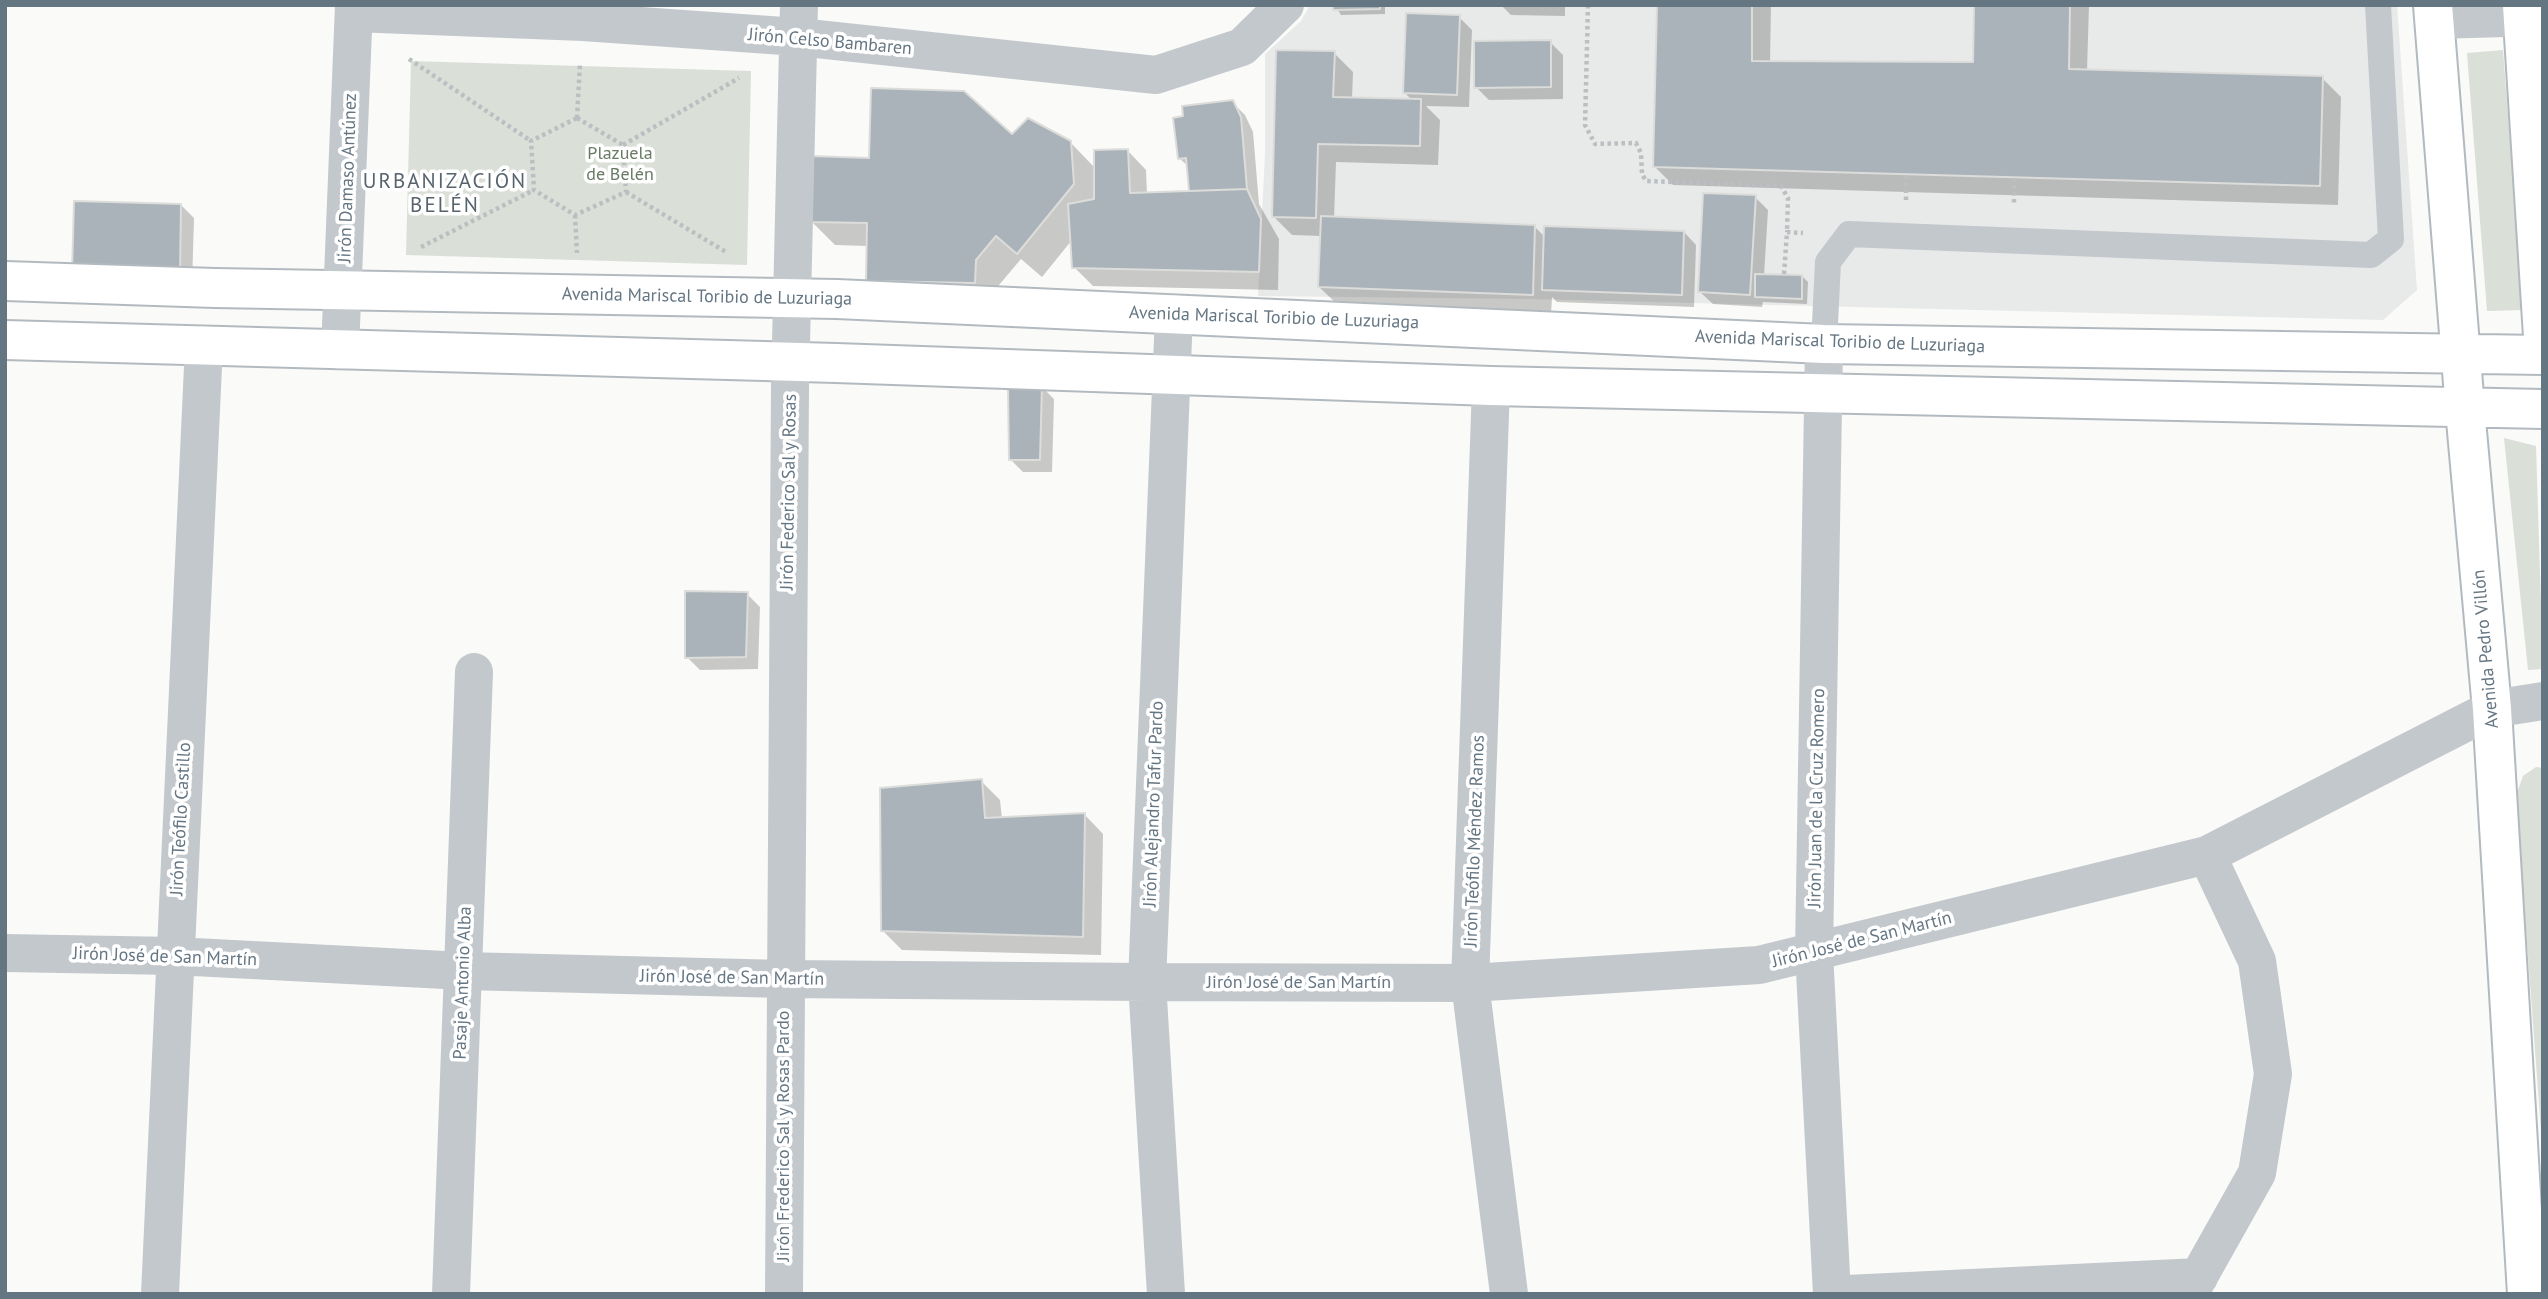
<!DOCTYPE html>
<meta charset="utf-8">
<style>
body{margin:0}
#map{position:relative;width:2548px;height:1299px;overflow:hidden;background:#fafaf8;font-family:"PT Sans",sans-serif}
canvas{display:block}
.frame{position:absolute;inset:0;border:7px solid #657683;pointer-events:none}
</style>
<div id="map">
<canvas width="2548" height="1299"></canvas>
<div class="frame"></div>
</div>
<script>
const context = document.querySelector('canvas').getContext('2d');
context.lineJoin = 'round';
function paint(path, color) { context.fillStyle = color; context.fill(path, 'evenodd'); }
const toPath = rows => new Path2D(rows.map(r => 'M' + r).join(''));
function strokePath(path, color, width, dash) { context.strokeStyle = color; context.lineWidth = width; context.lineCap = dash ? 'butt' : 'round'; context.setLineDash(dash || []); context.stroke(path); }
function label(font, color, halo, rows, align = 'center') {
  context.font = font + ' "PT Sans",sans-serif'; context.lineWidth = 7; context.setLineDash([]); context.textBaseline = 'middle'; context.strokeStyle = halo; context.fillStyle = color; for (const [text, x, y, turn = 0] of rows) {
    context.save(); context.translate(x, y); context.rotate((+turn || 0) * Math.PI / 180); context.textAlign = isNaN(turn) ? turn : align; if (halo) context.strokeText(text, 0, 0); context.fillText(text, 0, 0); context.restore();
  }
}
paint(toPath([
 [1310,5,2397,5,2417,290,2383,320,1529,299,1258,296,1265,153,1265,54,1301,21]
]), '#e8e9e9');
paint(toPath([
 [2503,50,2523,310,2487,311,2467,53],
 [411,61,751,71,747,265,406,255],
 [2504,438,2536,446,2543,669,2528,670],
 [2536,767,2543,768,2543,1157,2516,796,2523,776]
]), '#dadfd7');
paint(toPath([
 [1335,5,1385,5,1385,14,1341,15],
 [1501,5,1565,5,1565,16,1511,15],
 [1659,5,1771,5,1770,63,1975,64,1975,5,2089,5,2087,71,2322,78,2341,97,2338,205,1673,185,1654,166],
 [1459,17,1472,30,1469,107,1426,106,1440,120,1438,165,1336,162,1334,219,1534,226,1546,238,1684,232,1696,245,1694,307,1557,302,1552,297,1551,314,1338,305,1319,287,1322,236,1292,235,1273,216,1334,53,1353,72,1352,99,1413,101,1405,93],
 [1550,42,1563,55,1563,99,1489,100,1476,87],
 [1232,102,1245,115,1253,132,1259,204,1279,239,1278,290,1093,286,1074,267,1072,240,1042,277,1021,259,999,285,998,307,892,304,867,280,868,246,835,245,811,221,871,160,1012,137,1070,142,1095,168,1128,151,1146,170,1147,194,1193,193,1189,167,1179,158],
 [1755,197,1768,210,1764,276,1802,276,1808,282,1807,304,1763,302,1762,307,1713,304,1700,292],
 [181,205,194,218,192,285,87,283],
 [1041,386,1054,399,1052,472,1023,472,1010,459],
 [747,594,760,607,758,669,700,670,687,657],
 [981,781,1000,800,1002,819,1085,815,1103,834,1101,955,902,950,883,931]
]), '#0003');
const building = toPath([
 [1333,5,1380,5,1380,9,1333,10,1333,5],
 [1657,5,1752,5,1752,61,1973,62,1974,5,2070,5,2069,69,2323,76,2320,186,1653,167,1657,5],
 [1406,13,1460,15,1457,95,1403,93,1406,13],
 [1551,40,1551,87,1474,88,1474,41,1551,40],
 [1276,50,1335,51,1333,97,1421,99,1420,146,1318,144,1316,218,1272,217,1276,50],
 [871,88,964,91,1012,134,1028,118,1071,141,1074,184,1017,254,996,236,976,260,975,283,866,281,867,223,810,222,812,156,869,158,871,88],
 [1233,100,1241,117,1247,189,1189,191,1186,158,1178,159,1173,118,1183,116,1182,106,1233,100],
 [1128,149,1130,193,1247,189,1261,219,1259,272,1072,268,1068,204,1094,199,1094,150,1128,149],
 [1703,193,1756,195,1750,295,1698,292,1703,193],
 [74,201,181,204,180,273,72,271,74,201],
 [1321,216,1535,225,1533,295,1318,287,1321,216],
 [1544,226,1684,231,1682,295,1542,290,1544,226],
 [1755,274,1802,275,1802,299,1755,297,1755,274],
 [1042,384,1040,460,1009,460,1008,389,1042,384],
 [685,591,748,592,746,657,685,658,685,591],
 [982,779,985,818,1085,813,1083,937,881,931,880,788,982,779]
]);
paint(building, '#aab3b9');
strokePath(building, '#dcdcda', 2);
const secondary = toPath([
 [2433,5,2465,409,2492,709,2527,1294],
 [2522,5,2543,336],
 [5,281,215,288,837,299,1824,344,2543,355],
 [5,340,836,363,1491,386,2543,409]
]);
strokePath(secondary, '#b3babf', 42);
strokePath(toPath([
 [1588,5,1585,125,1595,144,1636,143,1641,153,1642,174,1646,181,1781,186,1788,198,1787,232],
 [409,59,531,141],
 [577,118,623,145,626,192,575,215,534,190,531,141,577,118],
 [577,118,580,63],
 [623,145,739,78],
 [2014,178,2014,205],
 [626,192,726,252],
 [1906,200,1906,174],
 [575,215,577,253],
 [421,247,534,190],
 [1784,274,1787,232,1803,233]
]), '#bbbfc2', 4.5, [3.5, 3.5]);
strokePath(toPath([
 [1824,344,1828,262,1849,234,2371,255,2391,239,2378,5]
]), '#c3c8cc', 26);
strokePath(toPath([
 [354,13,583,22,798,37,1156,75,1242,47,1285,5],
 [2434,20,2543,17],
 [1824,344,1814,952,1832,1294],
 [340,350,354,5],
 [1491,386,1470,983,1509,1294],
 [5,953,175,956,464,971,784,979,1147,982,1470,983,1759,965,2207,855,2492,709,2543,701],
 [160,1294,204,345],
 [451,1294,474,672],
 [784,1294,790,386,799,5],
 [1166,1294,1147,982,1174,314],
 [1847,1294,2199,1277],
 [2189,1294,2257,1173,2273,1074,2257,961,2207,855]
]), '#c3c8cc', 38);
strokePath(secondary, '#fff', 38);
label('18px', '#657683', '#fff', [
 ["Jirón Celso Bambaren",830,42,5],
 ["Jirón Damaso Antúnez",348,178,-88],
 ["Avenida Mariscal Toribio de Luzuriaga",707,297,1],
 ["Avenida Mariscal Toribio de Luzuriaga",1274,318,2],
 ["Avenida Mariscal Toribio de Luzuriaga",1840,342,2],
 ["Jirón Federico Sal y Rosas",789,492,-89],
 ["Avenida Pedro Villón",2486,649,-95],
 ["Jirón Juan de la Cruz Romero",1817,798,-89],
 ["Jirón Alejandro Tafur Pardo",1154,804,-88],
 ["Jirón Teófilo Castillo",181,819,-87],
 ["Jirón Teófilo Méndez Ramos",1475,841,-88],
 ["Jirón José de San Martín",1862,940,-14],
 ["Jirón José de San Martín",165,957,2],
 ["Jirón José de San Martín",732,978,1],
 ["Pasaje Antonio Alba",463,983,-88],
 ["Jirón José de San Martín",1299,983],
 ["Jirón Frederico Sal y Rosas Pardo",784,1136,-90]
]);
label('18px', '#687a64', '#fff', [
 ["Plazuela",620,154],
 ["de Belén",620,175]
]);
context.letterSpacing = '2px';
label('21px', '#57646e', '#fff', [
 ["URBANIZACIÓN",445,182],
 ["BELÉN",445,206]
]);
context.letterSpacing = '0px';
</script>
